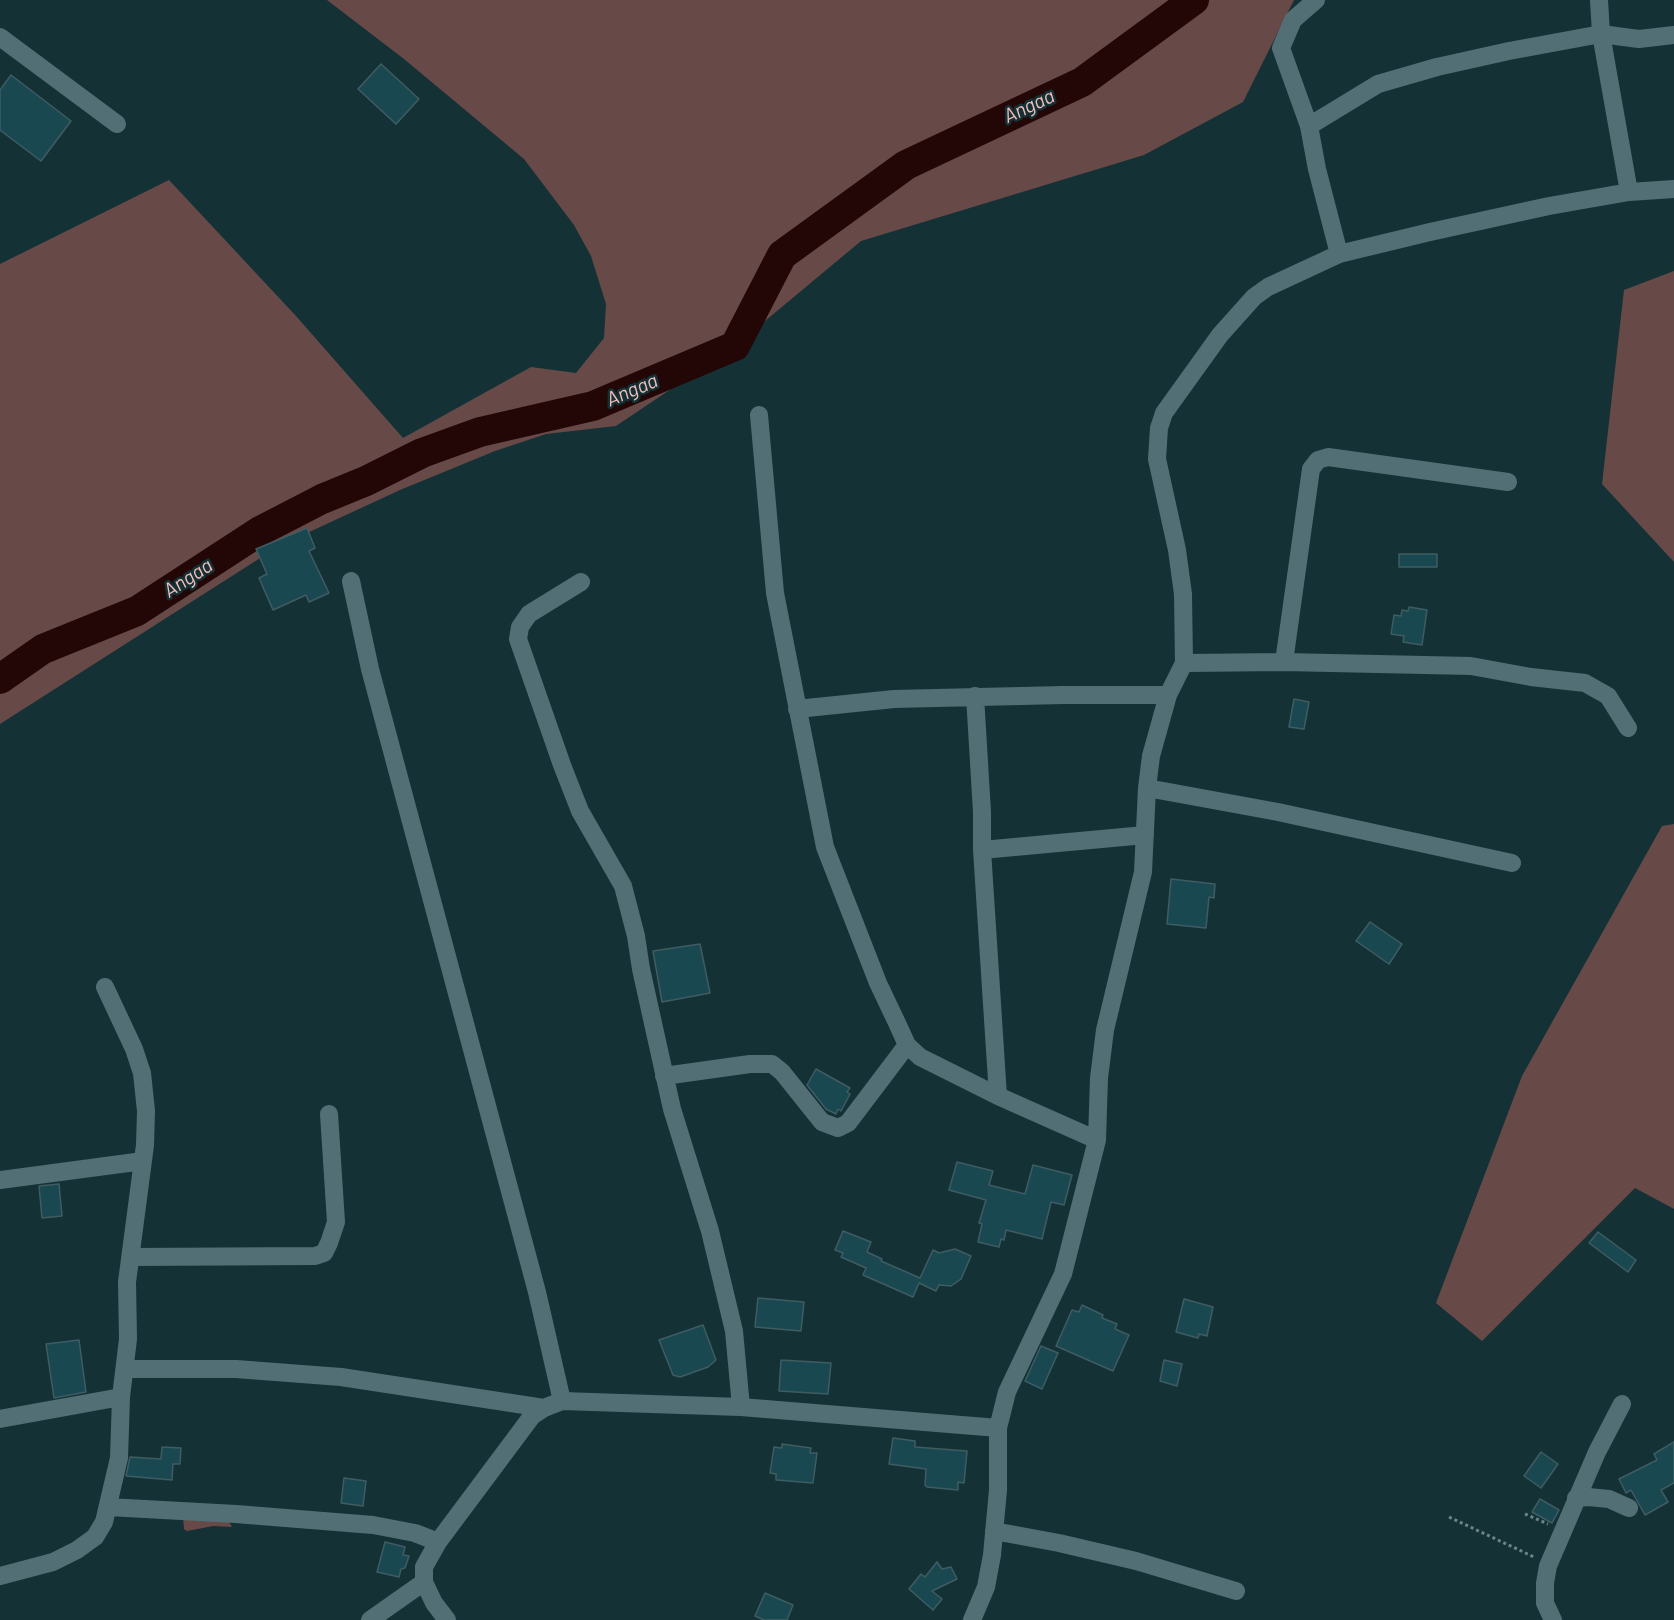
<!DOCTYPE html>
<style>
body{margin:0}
canvas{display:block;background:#143136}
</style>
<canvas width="1674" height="1620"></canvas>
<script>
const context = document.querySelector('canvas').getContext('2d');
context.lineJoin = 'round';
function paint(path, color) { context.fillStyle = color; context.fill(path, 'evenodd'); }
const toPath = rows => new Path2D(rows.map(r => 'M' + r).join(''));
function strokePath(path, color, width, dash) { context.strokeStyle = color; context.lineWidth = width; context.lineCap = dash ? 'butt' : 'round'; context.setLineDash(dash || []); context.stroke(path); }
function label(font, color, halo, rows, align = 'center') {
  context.font = font + ' Barlow,sans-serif'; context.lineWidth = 5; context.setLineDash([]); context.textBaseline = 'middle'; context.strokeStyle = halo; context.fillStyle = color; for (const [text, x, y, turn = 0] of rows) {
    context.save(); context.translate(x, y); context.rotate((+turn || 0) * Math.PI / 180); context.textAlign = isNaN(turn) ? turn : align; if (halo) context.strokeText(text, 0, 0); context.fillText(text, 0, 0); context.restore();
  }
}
paint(toPath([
 [327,0,1294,0,1243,102,1144,155,861,241,735,346,616,426,546,434,495,451,400,490,279,546,0,724,0,264,169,180,296,316,403,438,531,367,576,373,604,338,606,304,591,256,574,225,524,159,404,59],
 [1674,271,1674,562,1602,484,1624,290],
 [1674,824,1674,1209,1635,1188,1482,1341,1436,1303,1522,1076,1662,826],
 [216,1504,220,1505,232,1527,213,1526,187,1531,184,1529,183,1516,190,1507]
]), '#674a47');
strokePath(toPath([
 [0,679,43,649,137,611,260,531,322,499,366,481,422,453,480,432,593,406,735,346,782,255,906,165,1082,82,1194,0]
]), '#230606', 30);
const building = toPath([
 [381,64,419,99,396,124,358,89,381,64],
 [11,75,71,121,41,161,0,130,0,90,11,75],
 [307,528,315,548,309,551,329,593,309,602,306,595,273,610,259,578,267,574,256,549,307,528],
 [1399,554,1437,554,1437,567,1399,567,1399,554],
 [1409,607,1427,610,1422,645,1403,642,1404,636,1391,634,1394,615,1401,616,1402,610,1408,611,1409,607],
 [1294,699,1309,702,1304,729,1289,727,1294,699],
 [1171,879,1215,884,1214,898,1209,897,1206,928,1167,924,1171,879],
 [1370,922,1402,944,1389,964,1356,941,1370,922],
 [700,944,710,993,662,1002,653,951,700,944],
 [816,1069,850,1088,847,1092,850,1094,841,1111,838,1109,836,1114,826,1109,807,1085,816,1069],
 [957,1162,993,1171,989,1185,1025,1194,1033,1165,1072,1175,1064,1205,1051,1202,1042,1239,1006,1230,1004,1240,1001,1239,999,1247,978,1242,982,1224,979,1223,986,1200,949,1190,957,1162],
 [59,1184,62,1216,42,1218,39,1186,59,1184],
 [843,1231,871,1242,867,1252,882,1259,881,1261,920,1278,933,1250,939,1253,955,1249,971,1256,961,1279,951,1286,939,1285,936,1291,919,1283,913,1297,863,1275,866,1268,841,1257,843,1253,835,1250,843,1231],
 [1598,1232,1636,1260,1628,1272,1589,1243,1598,1232],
 [758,1298,804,1302,801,1331,755,1327,758,1298],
 [1184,1299,1213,1307,1207,1336,1199,1334,1198,1338,1176,1332,1184,1299],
 [1082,1305,1103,1315,1102,1318,1117,1324,1115,1329,1129,1335,1113,1371,1056,1346,1072,1310,1079,1312,1082,1305],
 [703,1325,716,1360,708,1367,680,1377,673,1375,659,1340,703,1325],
 [79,1340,86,1392,54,1398,46,1344,79,1340],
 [1041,1346,1058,1353,1042,1389,1025,1381,1041,1346],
 [781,1360,831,1363,828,1394,779,1391,781,1360],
 [1164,1360,1182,1364,1177,1386,1160,1381,1164,1360],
 [893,1438,915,1441,915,1447,967,1451,964,1483,958,1482,958,1490,927,1487,925,1485,926,1469,889,1464,893,1438],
 [1674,1442,1674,1483,1661,1490,1668,1502,1645,1515,1631,1490,1626,1493,1619,1479,1657,1460,1654,1454,1674,1442],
 [782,1444,811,1448,810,1453,817,1453,813,1483,776,1480,776,1474,770,1473,774,1447,782,1448,782,1444],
 [162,1447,181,1448,180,1464,173,1464,172,1480,126,1476,130,1457,161,1459,162,1447],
 [1541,1452,1558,1464,1541,1488,1524,1476,1541,1452],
 [344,1478,366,1481,363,1506,341,1503,344,1478],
 [1540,1499,1559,1510,1552,1523,1532,1512,1540,1499],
 [385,1542,405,1547,403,1555,409,1556,405,1568,401,1569,399,1577,377,1572,385,1542],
 [937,1562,942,1569,951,1567,957,1579,932,1591,942,1599,933,1610,909,1589,921,1574,925,1577,937,1562],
 [765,1593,793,1605,787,1620,764,1620,755,1616,765,1593]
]);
paint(building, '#1a4851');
strokePath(building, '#3f5c62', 1.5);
strokePath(toPath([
 [1525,1514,1548,1524],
 [1449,1517,1534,1557]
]), '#6d8488', 3, [3, 3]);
strokePath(toPath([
 [1316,0,1293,20,1281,48,1309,126,1317,169,1339,254],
 [1599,0,1601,34,1629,192],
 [0,37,117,124],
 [1309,126,1378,84,1437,67,1509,51,1601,34,1639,39,1674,35],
 [759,415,775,593,825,847,878,983,897,1023,907,1045,920,1057,998,1096,1097,1140],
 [351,581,370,669,537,1292,562,1401],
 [581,582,529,614,520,627,518,639,562,765,580,811,623,886,636,936,641,969,672,1109,710,1231,734,1331,741,1407],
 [1284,662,1311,469,1318,460,1328,457,1508,482],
 [1184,663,1284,662,1471,666,1531,677,1585,683,1608,696,1628,728],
 [975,696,982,812,982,850,998,1096],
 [797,709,894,699,1063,695,1168,695],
 [1147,788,1278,812,1512,863],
 [982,850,1145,835],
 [664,1076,750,1064,772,1064,782,1072,822,1122,838,1128,848,1123,907,1045],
 [0,1180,143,1161],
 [131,1257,315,1256,324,1253,329,1243,336,1222,329,1114],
 [125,1369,236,1369,341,1377,544,1408],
 [0,1419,121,1397],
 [1576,1498,1588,1497,1609,1499,1629,1508],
 [108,1507,236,1514,373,1525,415,1533,438,1542],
 [994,1531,1059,1543,1136,1561,1236,1591],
 [0,1576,53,1562,77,1550,95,1537,104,1522,119,1458,121,1397,128,1339,127,1282,145,1145,146,1111,142,1073,134,1049,105,987],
 [370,1620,424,1582],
 [447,1620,434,1603,424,1582,424,1567,438,1542,532,1416,544,1408,562,1401,741,1407,998,1428],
 [972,1620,986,1587,992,1555,998,1490,998,1428,1007,1392,1063,1274,1097,1140,1099,1078,1105,1030,1143,872,1147,788,1151,756,1168,695,1184,663,1183,594,1177,550,1157,459,1159,428,1164,413,1220,335,1254,297,1268,287,1339,254,1430,232,1549,206,1629,192,1674,189],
 [1553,1620,1545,1603,1545,1583,1548,1566,1597,1452,1622,1404]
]), '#526f76', 18);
label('italic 20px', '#f6beb9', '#143136', [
 ["Angaa",1029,106,-25],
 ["Angaa",632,390,-23],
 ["Angaa",188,578,-33]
]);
</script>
